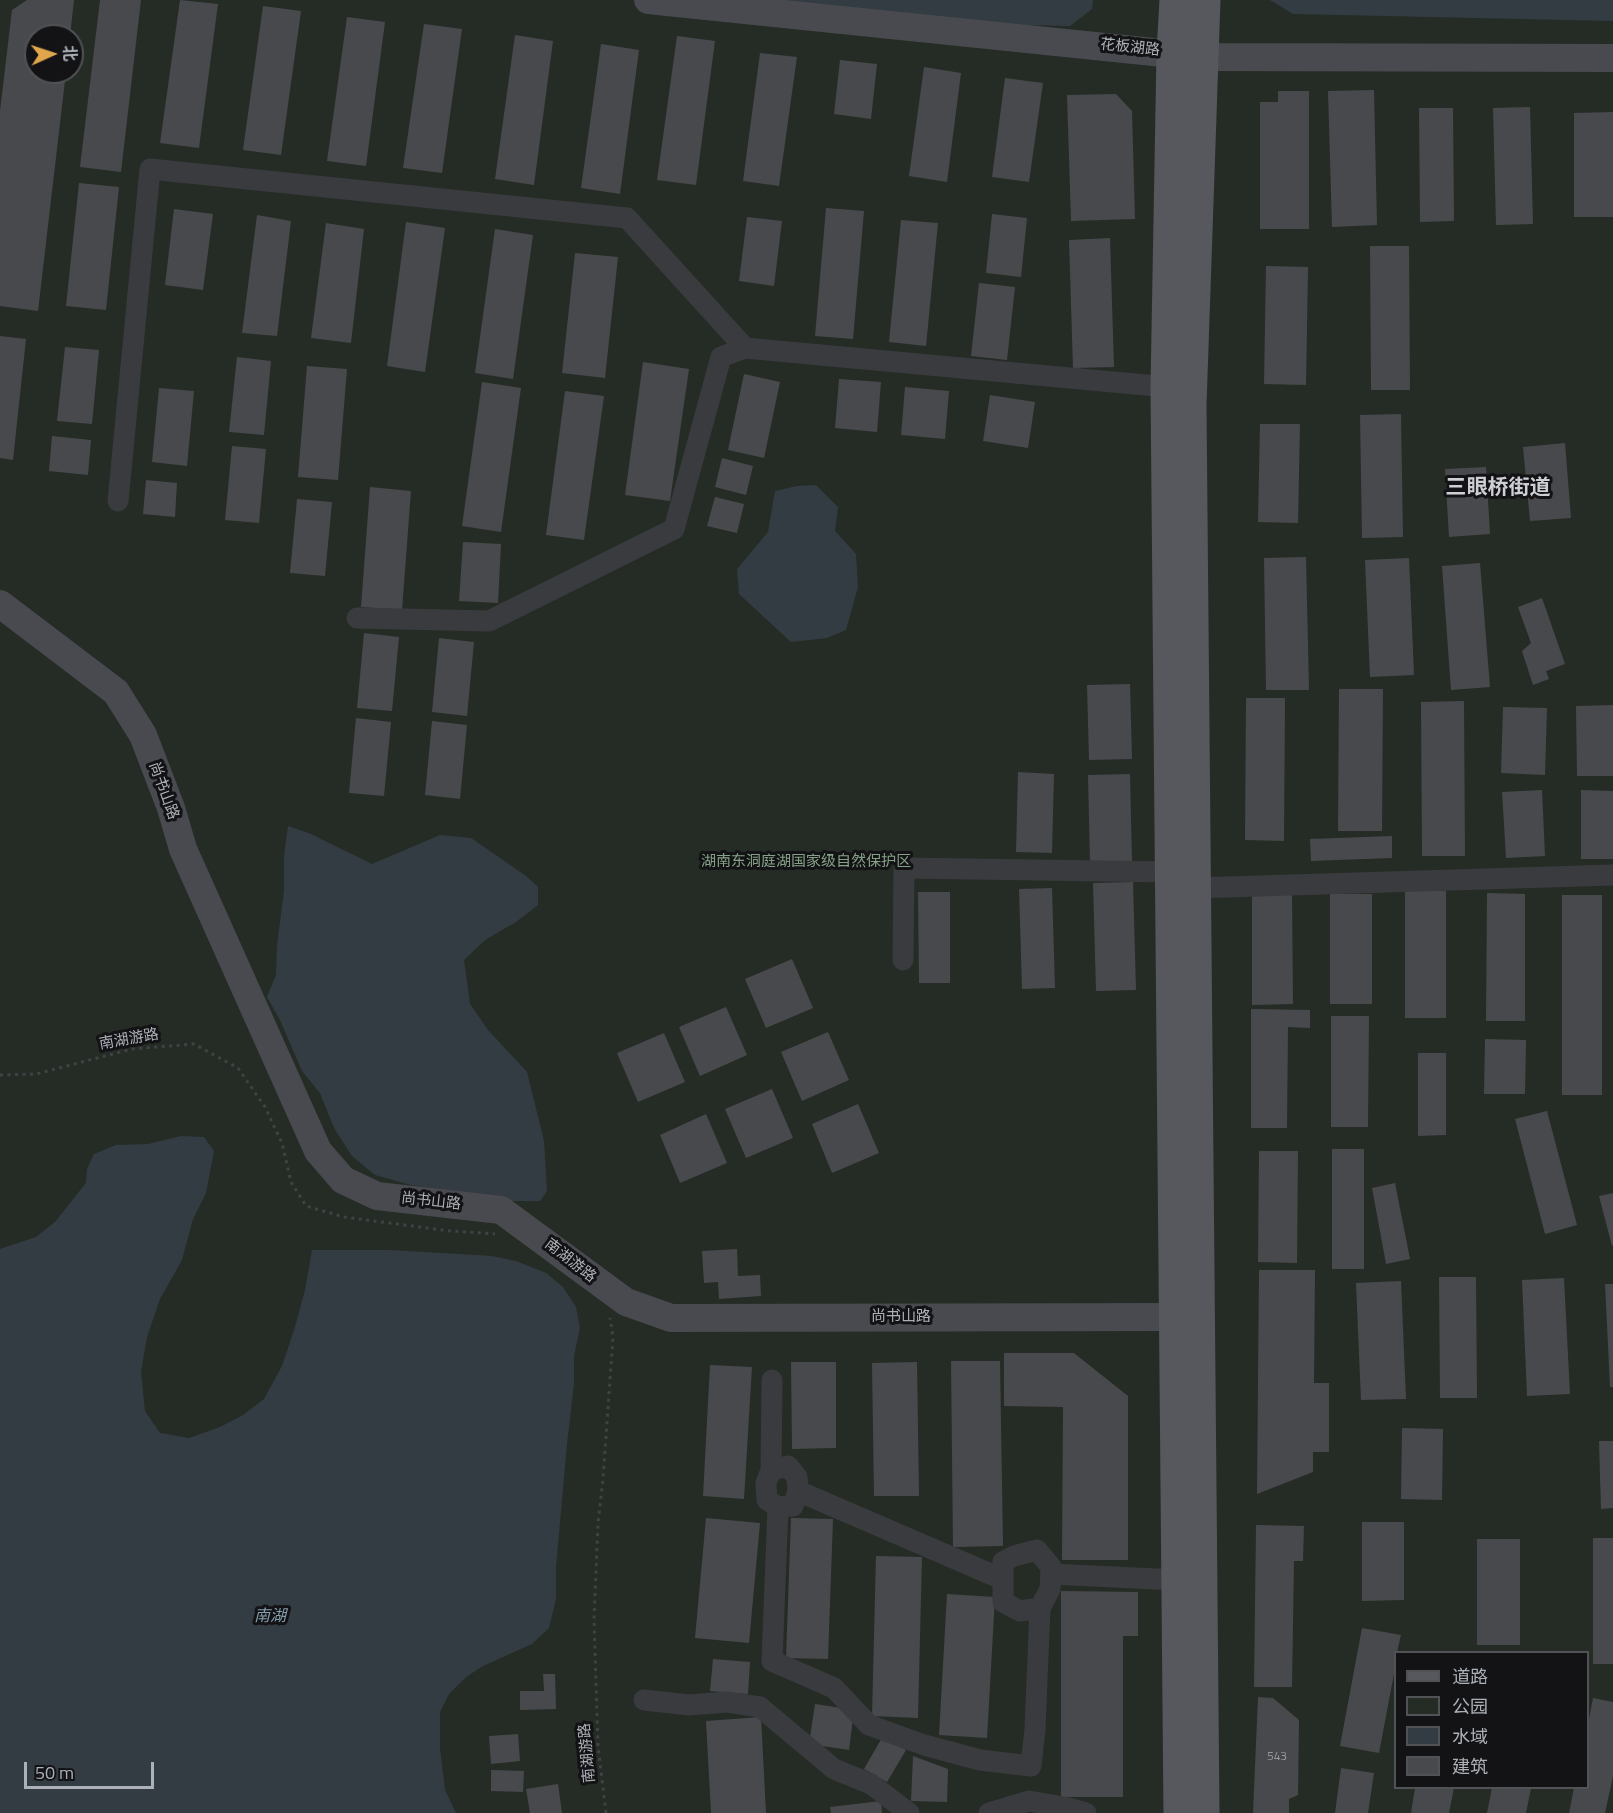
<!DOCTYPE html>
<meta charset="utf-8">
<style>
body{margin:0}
#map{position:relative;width:1613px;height:1813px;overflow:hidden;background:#18191a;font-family:"Titillium Web","Noto Sans SC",sans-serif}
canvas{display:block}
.legend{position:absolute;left:1394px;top:1651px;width:195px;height:138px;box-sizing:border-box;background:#131315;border:2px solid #505256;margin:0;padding:8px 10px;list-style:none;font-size:18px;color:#acb1b8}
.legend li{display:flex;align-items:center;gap:12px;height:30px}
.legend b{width:30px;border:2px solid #505256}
.north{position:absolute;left:24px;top:24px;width:60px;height:60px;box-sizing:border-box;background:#131315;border:2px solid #505256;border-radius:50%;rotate:87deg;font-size:16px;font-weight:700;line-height:24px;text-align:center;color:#acb1b8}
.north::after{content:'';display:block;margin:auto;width:21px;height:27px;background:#dfa64c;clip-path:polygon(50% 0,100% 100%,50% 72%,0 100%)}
.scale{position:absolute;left:24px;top:1762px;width:130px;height:27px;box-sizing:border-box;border:3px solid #acb1b8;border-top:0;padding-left:8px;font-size:18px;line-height:21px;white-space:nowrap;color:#acb1b8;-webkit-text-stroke:4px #131315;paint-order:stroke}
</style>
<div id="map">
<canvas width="1613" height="1813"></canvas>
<ul class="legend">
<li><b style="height:8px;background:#56585d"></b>道路</li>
<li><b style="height:16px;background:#252c25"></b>公园</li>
<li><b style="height:16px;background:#333c42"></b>水域</li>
<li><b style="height:16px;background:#48494c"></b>建筑</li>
</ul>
<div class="north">北</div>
<div class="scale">50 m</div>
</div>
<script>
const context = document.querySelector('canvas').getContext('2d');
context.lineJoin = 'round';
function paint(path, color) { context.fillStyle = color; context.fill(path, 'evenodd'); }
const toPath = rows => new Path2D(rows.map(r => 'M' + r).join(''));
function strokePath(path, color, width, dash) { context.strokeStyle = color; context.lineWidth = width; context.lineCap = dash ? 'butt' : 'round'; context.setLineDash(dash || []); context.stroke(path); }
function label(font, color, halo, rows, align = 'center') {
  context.font = font + ' "Titillium Web","Noto Sans SC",sans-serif'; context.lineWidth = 6; context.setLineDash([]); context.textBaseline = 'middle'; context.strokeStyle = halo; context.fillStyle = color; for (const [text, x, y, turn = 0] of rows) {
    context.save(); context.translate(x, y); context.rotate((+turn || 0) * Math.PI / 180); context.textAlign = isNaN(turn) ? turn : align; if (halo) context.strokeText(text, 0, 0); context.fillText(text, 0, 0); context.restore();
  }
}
paint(toPath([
 [0,0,1613,0,1613,1813,0,1813],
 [36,36,72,36,72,72,36,72],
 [1396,1652,1588,1652,1588,1788,1396,1788]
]), '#252c25');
paint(toPath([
 [710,0,1093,0,1092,9,1070,26,976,24],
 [1270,0,1613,0,1613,21,1293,14],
 [816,485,838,507,835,531,856,554,858,587,846,630,827,638,791,642,739,594,737,569,768,532,775,491,797,486],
 [288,826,311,834,372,864,440,835,471,838,526,876,538,887,538,905,516,922,485,940,464,960,470,1004,488,1030,527,1072,544,1141,547,1191,540,1201,507,1201,411,1185,375,1175,352,1156,334,1128,320,1093,302,1071,280,1020,267,997,276,975,277,945,284,891,284,856],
 [181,1136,204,1137,214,1151,206,1193,193,1219,182,1260,160,1299,147,1337,141,1372,145,1411,160,1433,189,1438,220,1427,243,1415,264,1399,282,1366,295,1327,305,1290,312,1250,390,1250,492,1256,516,1261,546,1273,563,1287,576,1307,580,1328,574,1356,574,1384,567,1444,556,1567,556,1599,549,1628,532,1644,483,1666,466,1677,449,1694,440,1712,440,1748,445,1790,456,1813,0,1813,0,1249,36,1237,55,1222,86,1183,87,1169,94,1154,116,1145,148,1144]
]), '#333c42');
paint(toPath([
 [27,0,74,0,70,36,36,36,36,72,66,72,38,311,0,306,0,111,12,10],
 [100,0,141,0,121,172,80,167],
 [180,0,218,4,199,148,160,143],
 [263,6,301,11,281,155,243,150],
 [347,17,385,22,366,166,327,161],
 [424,24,462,29,442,173,403,168],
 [515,35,553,41,534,185,495,179],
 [677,36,715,41,696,185,657,180],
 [601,44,639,50,620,194,581,188],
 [760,53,797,57,779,186,743,181],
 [840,60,877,64,871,119,834,114],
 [924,67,961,73,947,182,909,176],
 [1005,78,1043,83,1029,182,992,177],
 [1374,90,1377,225,1332,227,1328,91],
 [1278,91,1309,91,1309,229,1260,229,1260,102,1278,102],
 [1116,94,1132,111,1135,219,1071,221,1067,95],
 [1530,107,1533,224,1496,225,1493,108],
 [1419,108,1453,108,1454,221,1420,222],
 [1613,112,1613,217,1574,217,1574,113],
 [79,183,119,187,106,310,66,306],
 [826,208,864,211,853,339,815,336],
 [174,209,213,214,203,290,165,285],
 [992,214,1027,218,1021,277,986,273],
 [257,215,291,221,277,336,242,333],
 [747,217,782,221,774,286,739,281],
 [901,220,938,223,926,346,889,342],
 [406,222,445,228,425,372,387,366],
 [326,223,364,229,351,343,311,338],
 [495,229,533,235,513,379,475,373],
 [1110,238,1114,367,1073,368,1069,240],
 [1370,246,1409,246,1410,390,1371,390],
 [575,253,618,257,605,378,562,373],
 [1266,266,1308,267,1306,385,1264,384],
 [979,283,1015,287,1007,360,971,356],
 [0,336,26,339,13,460,0,458],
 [65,347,99,350,92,424,57,421],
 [237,357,271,361,264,435,229,432],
 [643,362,689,369,670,501,625,495],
 [307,366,347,369,338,480,298,477],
 [744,374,780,382,764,458,728,450],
 [839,379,881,382,877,432,835,428],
 [482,382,521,388,501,532,462,526],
 [905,387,949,391,945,439,901,435],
 [159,388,194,391,187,466,152,462],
 [565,391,604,396,584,540,546,535],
 [990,395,1035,402,1028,448,983,441],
 [1401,414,1403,537,1362,538,1360,415],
 [1260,424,1300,424,1298,523,1258,522],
 [52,436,91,440,88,475,49,471],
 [1565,443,1571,518,1530,521,1523,447],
 [232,446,266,449,259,523,225,520],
 [722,458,753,466,746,495,715,487],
 [1486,467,1490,534,1449,537,1445,469],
 [146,480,177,483,175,517,143,514],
 [370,487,411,491,402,610,361,607],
 [715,497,744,504,737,533,707,526],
 [297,499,332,502,325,576,290,573],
 [463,542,501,544,498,603,459,601],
 [1306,557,1309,690,1266,690,1264,558],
 [1409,558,1414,675,1370,677,1365,560],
 [1480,563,1490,687,1451,690,1442,566],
 [1542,598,1565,664,1546,671,1549,679,1533,685,1522,651,1531,643,1518,607],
 [364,633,399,637,392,711,357,708],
 [439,638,474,642,467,716,432,712],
 [1130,684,1132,759,1089,760,1087,685],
 [1339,689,1383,689,1382,831,1338,831],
 [1246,698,1285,698,1284,841,1245,840],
 [1464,701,1465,856,1422,856,1421,702],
 [1613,705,1613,776,1577,776,1576,706],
 [1503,707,1547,708,1545,775,1501,773],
 [356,718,391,722,384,796,349,793],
 [432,721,467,725,460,799,425,795],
 [1018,772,1054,774,1052,853,1016,852],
 [1130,774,1132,862,1090,863,1088,775],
 [1542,790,1545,856,1506,858,1502,792],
 [1581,790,1613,791,1613,859,1581,859],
 [1392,836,1392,858,1311,861,1310,839],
 [1133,882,1136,990,1096,991,1093,883],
 [1052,888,1055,988,1022,989,1019,889],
 [1292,891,1293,1004,1252,1005,1252,892],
 [1405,891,1446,891,1446,1018,1405,1018],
 [918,892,950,892,950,983,919,983],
 [1487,893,1525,894,1525,1021,1486,1021],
 [1330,894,1372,894,1372,1004,1330,1004],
 [1562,895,1602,895,1602,1095,1562,1095],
 [792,959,813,1008,766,1028,745,979],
 [726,1007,747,1055,700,1076,679,1027],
 [1251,1009,1310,1010,1310,1028,1288,1027,1287,1128,1251,1128],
 [1331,1016,1369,1016,1368,1127,1331,1127],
 [828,1032,849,1080,802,1101,781,1052],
 [664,1033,685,1082,638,1102,617,1053],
 [1485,1039,1526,1040,1525,1094,1484,1094],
 [1418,1053,1446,1053,1446,1135,1418,1136],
 [772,1089,793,1138,746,1158,725,1109],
 [858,1104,879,1153,832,1173,812,1124],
 [1547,1111,1577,1225,1545,1234,1515,1119],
 [706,1114,727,1163,680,1183,660,1135],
 [1332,1149,1364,1149,1364,1269,1332,1269],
 [1259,1151,1298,1151,1297,1263,1258,1262],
 [1395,1183,1410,1259,1386,1264,1372,1188],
 [1613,1193,1613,1245,1612,1246,1599,1196],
 [737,1249,738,1276,760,1275,761,1296,719,1299,718,1282,704,1283,702,1251],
 [1259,1270,1315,1270,1314,1383,1329,1383,1329,1452,1313,1452,1313,1472,1257,1494],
 [1439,1277,1476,1277,1477,1398,1440,1398],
 [1564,1278,1570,1394,1527,1396,1522,1280],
 [1401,1281,1406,1399,1361,1400,1356,1283],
 [1605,1284,1613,1284,1613,1387,1610,1387],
 [1004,1353,1074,1353,1128,1396,1128,1560,1062,1560,1063,1407,1004,1406],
 [951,1361,1000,1361,1003,1546,953,1547],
 [791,1362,836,1362,836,1448,792,1449],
 [917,1362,919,1496,874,1496,872,1363],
 [710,1365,752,1367,744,1499,703,1496],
 [1402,1428,1443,1429,1442,1500,1401,1499],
 [1599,1441,1613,1441,1613,1508,1601,1509],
 [706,1518,760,1523,749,1643,695,1638],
 [791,1518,833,1519,828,1659,786,1658],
 [1362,1522,1404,1522,1404,1600,1362,1601],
 [1256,1525,1304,1526,1303,1561,1294,1561,1292,1687,1254,1687],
 [1593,1538,1613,1538,1613,1664,1593,1664],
 [1477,1539,1520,1539,1520,1645,1477,1645],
 [876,1556,922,1557,918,1718,872,1716],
 [1061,1591,1138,1592,1138,1636,1123,1636,1123,1797,1061,1797],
 [947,1594,995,1597,987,1738,939,1735],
 [1362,1628,1401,1635,1397,1652,1396,1652,1396,1663,1379,1753,1340,1746],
 [713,1659,750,1662,748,1694,710,1691],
 [543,1674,555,1674,556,1709,520,1710,520,1691,544,1691],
 [1258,1697,1273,1698,1299,1720,1298,1795,1289,1799,1289,1813,1253,1813],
 [1593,1698,1613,1702,1613,1776,1605,1813,1569,1813,1574,1788,1588,1788,1588,1724],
 [815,1704,854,1710,849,1750,809,1744],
 [761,1717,766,1813,711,1813,706,1721],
 [518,1734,520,1761,491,1764,489,1736],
 [883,1736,906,1750,887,1782,864,1769],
 [913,1756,948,1769,947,1802,911,1801],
 [1341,1768,1374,1773,1368,1813,1335,1813],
 [491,1770,524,1771,523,1792,491,1791],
 [558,1784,562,1813,530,1813,526,1789],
 [1415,1788,1454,1788,1449,1813,1411,1813],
 [1492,1788,1531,1788,1526,1813,1487,1813],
 [881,1801,882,1813,831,1813,830,1807]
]), '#48494c');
strokePath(toPath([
 [0,1075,36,1074,132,1049,194,1044,238,1068,265,1107,282,1143,291,1182,306,1206,344,1217,450,1231,495,1234],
 [606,1813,598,1746,594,1619,598,1523,603,1479,613,1337,610,1318]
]), '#404246', 3, [3, 4.5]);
strokePath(toPath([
 [118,501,150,169,627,218,745,348,1167,387],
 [357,618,489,621,674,529,721,357,745,348],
 [1194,888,1613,875],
 [903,960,904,868,1170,872],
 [771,1470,766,1483,767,1500,778,1507,793,1506,798,1491,797,1477,788,1466,771,1470,772,1380],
 [798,1491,1002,1579],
 [778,1507,772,1661,834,1688,869,1725,924,1745,980,1760,1031,1766,1035,1729,1040,1608,1050,1589,1051,1567,1037,1550,1014,1556,1003,1562,1003,1602,1020,1611,1040,1608],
 [1051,1574,1177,1580],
 [644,1700,689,1705,727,1702,760,1707,834,1769,871,1784,909,1813],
 [989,1813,1029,1801,1069,1808,1086,1813]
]), '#3a3b3f', 21);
strokePath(toPath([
 [648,0,1202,57,1613,58],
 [0,604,116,692,143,735,171,808,183,849,318,1151,343,1180,377,1196,501,1210,626,1302,671,1318,1175,1317]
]), '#484a4f', 28);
strokePath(toPath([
 [1176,0,1173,53,1167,387,1180,1813],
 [1203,1813,1190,405,1204,0]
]), '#56585d', 33);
label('12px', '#93979d', null, [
 ["543",1277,1757]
]);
label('15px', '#acb1b8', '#131315', [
 ["花板湖路",1130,48,6],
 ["尚书山路",163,791,70],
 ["南湖游路",129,1040,-10],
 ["尚书山路",431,1202,6],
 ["南湖游路",570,1261,38],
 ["尚书山路",901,1317],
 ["南湖游路",588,1753,-95]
]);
label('15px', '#85a186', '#131315', [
 ["湖南东洞庭湖国家级自然保护区",806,862]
]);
label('italic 16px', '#879faf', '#131315', [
 ["南湖",270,1617]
]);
label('bold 21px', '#cdcfd5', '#131315', [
 ["三眼桥街道",1498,489]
]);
</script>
